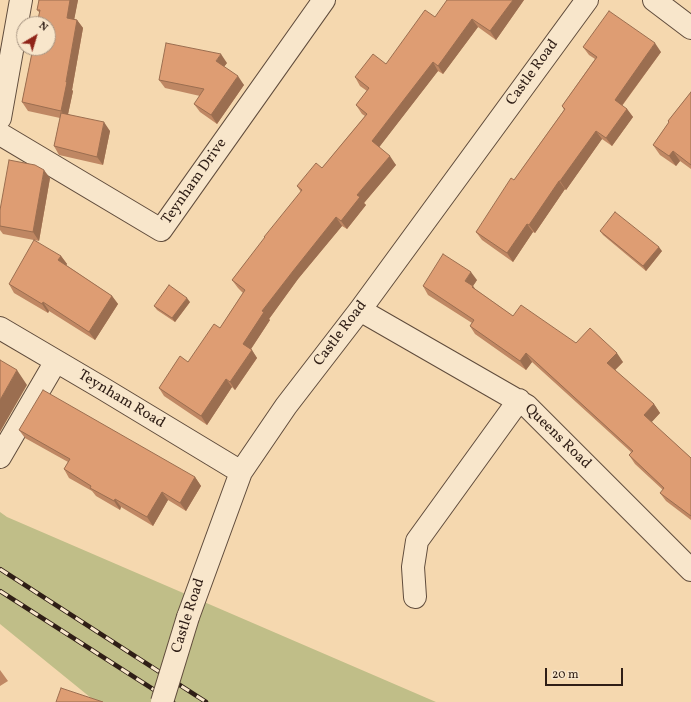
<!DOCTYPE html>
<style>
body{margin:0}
#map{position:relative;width:691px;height:702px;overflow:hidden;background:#f5d8af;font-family:Vollkorn,serif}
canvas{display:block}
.north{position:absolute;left:16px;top:16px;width:40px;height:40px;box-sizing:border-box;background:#f8e6cb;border:1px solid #a89683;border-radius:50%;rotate:38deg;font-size:11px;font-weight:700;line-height:16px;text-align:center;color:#2f1e16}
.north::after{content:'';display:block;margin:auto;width:14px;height:18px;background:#8f2418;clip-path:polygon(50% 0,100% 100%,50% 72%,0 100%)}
.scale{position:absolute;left:545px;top:668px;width:78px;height:18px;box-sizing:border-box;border:2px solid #2f1e16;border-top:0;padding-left:5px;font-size:12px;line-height:14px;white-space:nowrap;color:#2f1e16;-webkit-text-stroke:3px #f8e6cb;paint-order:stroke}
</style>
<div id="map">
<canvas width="691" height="702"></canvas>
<div class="north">N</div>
<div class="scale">20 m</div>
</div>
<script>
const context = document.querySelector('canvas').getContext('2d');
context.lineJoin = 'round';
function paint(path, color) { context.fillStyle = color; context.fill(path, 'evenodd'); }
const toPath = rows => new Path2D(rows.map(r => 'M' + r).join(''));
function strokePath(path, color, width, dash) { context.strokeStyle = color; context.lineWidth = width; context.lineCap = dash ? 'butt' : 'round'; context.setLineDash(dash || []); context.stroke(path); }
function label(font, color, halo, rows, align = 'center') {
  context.font = font + ' Vollkorn,serif'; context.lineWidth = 4; context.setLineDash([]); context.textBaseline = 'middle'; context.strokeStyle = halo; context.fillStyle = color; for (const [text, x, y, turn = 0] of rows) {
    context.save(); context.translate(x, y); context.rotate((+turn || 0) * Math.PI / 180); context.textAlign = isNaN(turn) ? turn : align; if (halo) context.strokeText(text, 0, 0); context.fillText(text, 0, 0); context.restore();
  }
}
paint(toPath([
 [0,512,7,517,436,702,96,702,0,624]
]), '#c0be88');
const minor = toPath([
 [654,0,691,28],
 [0,118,21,0],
 [0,134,161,230,324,0],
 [360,310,527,406,691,570],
 [0,328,102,388,241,472],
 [0,457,56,361],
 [415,597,413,567,417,541,519,400],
 [188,617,241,472,286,406,360,310,587,0]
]);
strokePath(minor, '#604c3c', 24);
strokePath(minor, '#f8e6cb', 22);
const rail = toPath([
 [0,569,206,702],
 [0,591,173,702]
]);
strokePath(rail, '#2f1e16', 4.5);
strokePath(rail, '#f8e6cb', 3, [9]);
const minorBridge = toPath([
 [162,702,188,617]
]);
strokePath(minorBridge, '#604c3c', 24, []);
strokePath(minorBridge, '#f8e6cb', 22);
paint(toPath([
 [39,0,78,0,74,19,77,20,83,28,72,90,73,91,68,114,110,131,103,165,59,155,54,146,60,118,28,111,22,102,40,13,37,10],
 [524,0,496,40,478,27,443,74,438,71,379,147,396,165,364,203,366,205,347,229,342,226,298,279,269,319,270,320,251,349,257,358,235,390,232,387,207,425,164,396,159,388,188,362,220,328,243,293,238,288,232,280,301,192,297,186,322,168,365,116,362,114,356,105,367,91,360,86,355,77,386,64,435,17],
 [583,47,661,52,622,106,627,109,633,117,612,146,602,139,566,190,565,189,535,233,533,232,513,262,482,240,476,232,514,180,564,110,562,106,595,59,589,55],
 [227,63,224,67,244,85,217,124,200,112,194,104,200,96,165,88,159,80],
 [691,92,691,169,680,161,676,166,660,155,653,145,669,122,668,121],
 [50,178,39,241,3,234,0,230,0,210],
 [600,231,662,251,646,271,603,235],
 [61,256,67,264,66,265,112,296,118,304,95,340,49,311,48,313,14,293,9,284],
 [477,280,473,286,475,289,513,316,576,343,623,362,615,370,654,404,660,413,651,422,691,458,691,520,666,501,660,493,663,490,635,464,629,455,631,452,532,362,526,370,475,334,470,326,472,323,428,295,423,286],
 [190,302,175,322,157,310,154,306],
 [19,430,195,477,201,486,186,511,168,500,153,526,121,507,120,510,96,496,92,491,69,478,64,469,68,462,25,438],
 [0,670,8,681,0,686]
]), '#bf8763');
paint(toPath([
 [70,0,78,0,73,26,67,18],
 [513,0,524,0,496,40,490,31],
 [472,19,478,27,443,74,438,66],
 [77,20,83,28,72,90,73,91,67,119,61,111],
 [655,43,661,52,620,108,615,100],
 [221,54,227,63,222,69,216,61],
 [433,62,438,71,377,150,372,141],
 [238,76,244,85,217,124,211,115],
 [627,109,633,117,612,146,606,138],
 [104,122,110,131,103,165,97,157],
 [596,131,602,139,566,190,560,181],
 [673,151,680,161,676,166,669,156],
 [390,156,396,165,364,203,366,205,347,229,341,221,357,195],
 [44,170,50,178,39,241,33,232],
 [559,181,565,189,535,233,529,225],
 [336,217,342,226,298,279,269,319,270,320,249,352,243,344,262,311,293,271],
 [527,224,533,232,513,262,507,253],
 [659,247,662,251,646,271,643,266],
 [61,256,67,264,64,269,58,260],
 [471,272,477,280,473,286,479,294,465,281],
 [112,296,118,304,95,340,89,332],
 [187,298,190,302,175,322,172,318],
 [43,302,49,311,48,313,42,304],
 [252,350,257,358,235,390,230,382],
 [526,353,532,362,526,370,520,361],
 [617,353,623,362,613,372,607,363],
 [17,370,27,385,0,432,0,400],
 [226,379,232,387,207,425,201,416],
 [654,404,660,413,650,424,644,415],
 [195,477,201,486,186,511,180,503],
 [162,492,168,500,153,526,147,517],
 [115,499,121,507,120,510,114,501]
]), '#9b6e50');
const building = toPath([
 [39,0,70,0,67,18,77,20,66,82,67,82,61,111,22,102,33,48,48,48,48,24,37,24,40,10,37,10,39,0],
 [447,0,513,0,490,31,472,19,438,66,433,62,372,141,390,156,357,195,360,197,341,221,336,217,293,271,262,311,264,312,243,344,252,350,230,382,226,379,201,416,159,388,180,356,188,362,214,324,220,328,245,290,232,280,265,237,264,237,302,190,297,186,316,163,322,168,367,114,356,105,369,88,355,77,373,54,386,64,425,10,435,17,447,0],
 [609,11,655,43,615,100,627,109,606,138,596,131,560,181,559,181,529,225,527,224,507,253,476,232,511,178,514,180,565,109,562,106,597,57,583,47,609,11],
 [166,43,221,54,216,61,238,76,211,115,194,104,204,89,159,80,166,43],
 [691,92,691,165,673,151,669,156,653,145,669,122,668,121,691,92],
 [61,113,104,122,97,157,54,146,61,113],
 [9,160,35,165,44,170,33,232,0,226,0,210,9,160],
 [615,212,659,247,643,266,600,231,615,212],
 [34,240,61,256,58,260,112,296,89,332,43,302,42,304,9,284,34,240],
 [443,254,471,272,465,281,473,286,472,287,513,316,521,305,576,343,590,328,617,353,607,363,654,404,644,415,691,458,691,516,660,493,664,488,629,455,633,451,526,353,520,361,470,326,474,320,423,286,443,254],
 [169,285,187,298,172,318,154,306,169,285],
 [0,360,17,370,0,400,0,360],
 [43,390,195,477,180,503,162,492,147,517,115,499,114,501,90,488,91,486,64,469,70,459,19,430,43,390],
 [61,688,103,702,56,702,61,688]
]);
paint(building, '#de9d73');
strokePath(building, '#9b6e50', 1);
label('15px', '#2f1e16', '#f8e6cb', [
 ["Castle Road",533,73,-54],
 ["Teynham Drive",195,182,-55],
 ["Castle Road",341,334,-53],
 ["Teynham Road",121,400,31],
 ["Queens Road",557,437,44],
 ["Castle Road",189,616,-72]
]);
</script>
